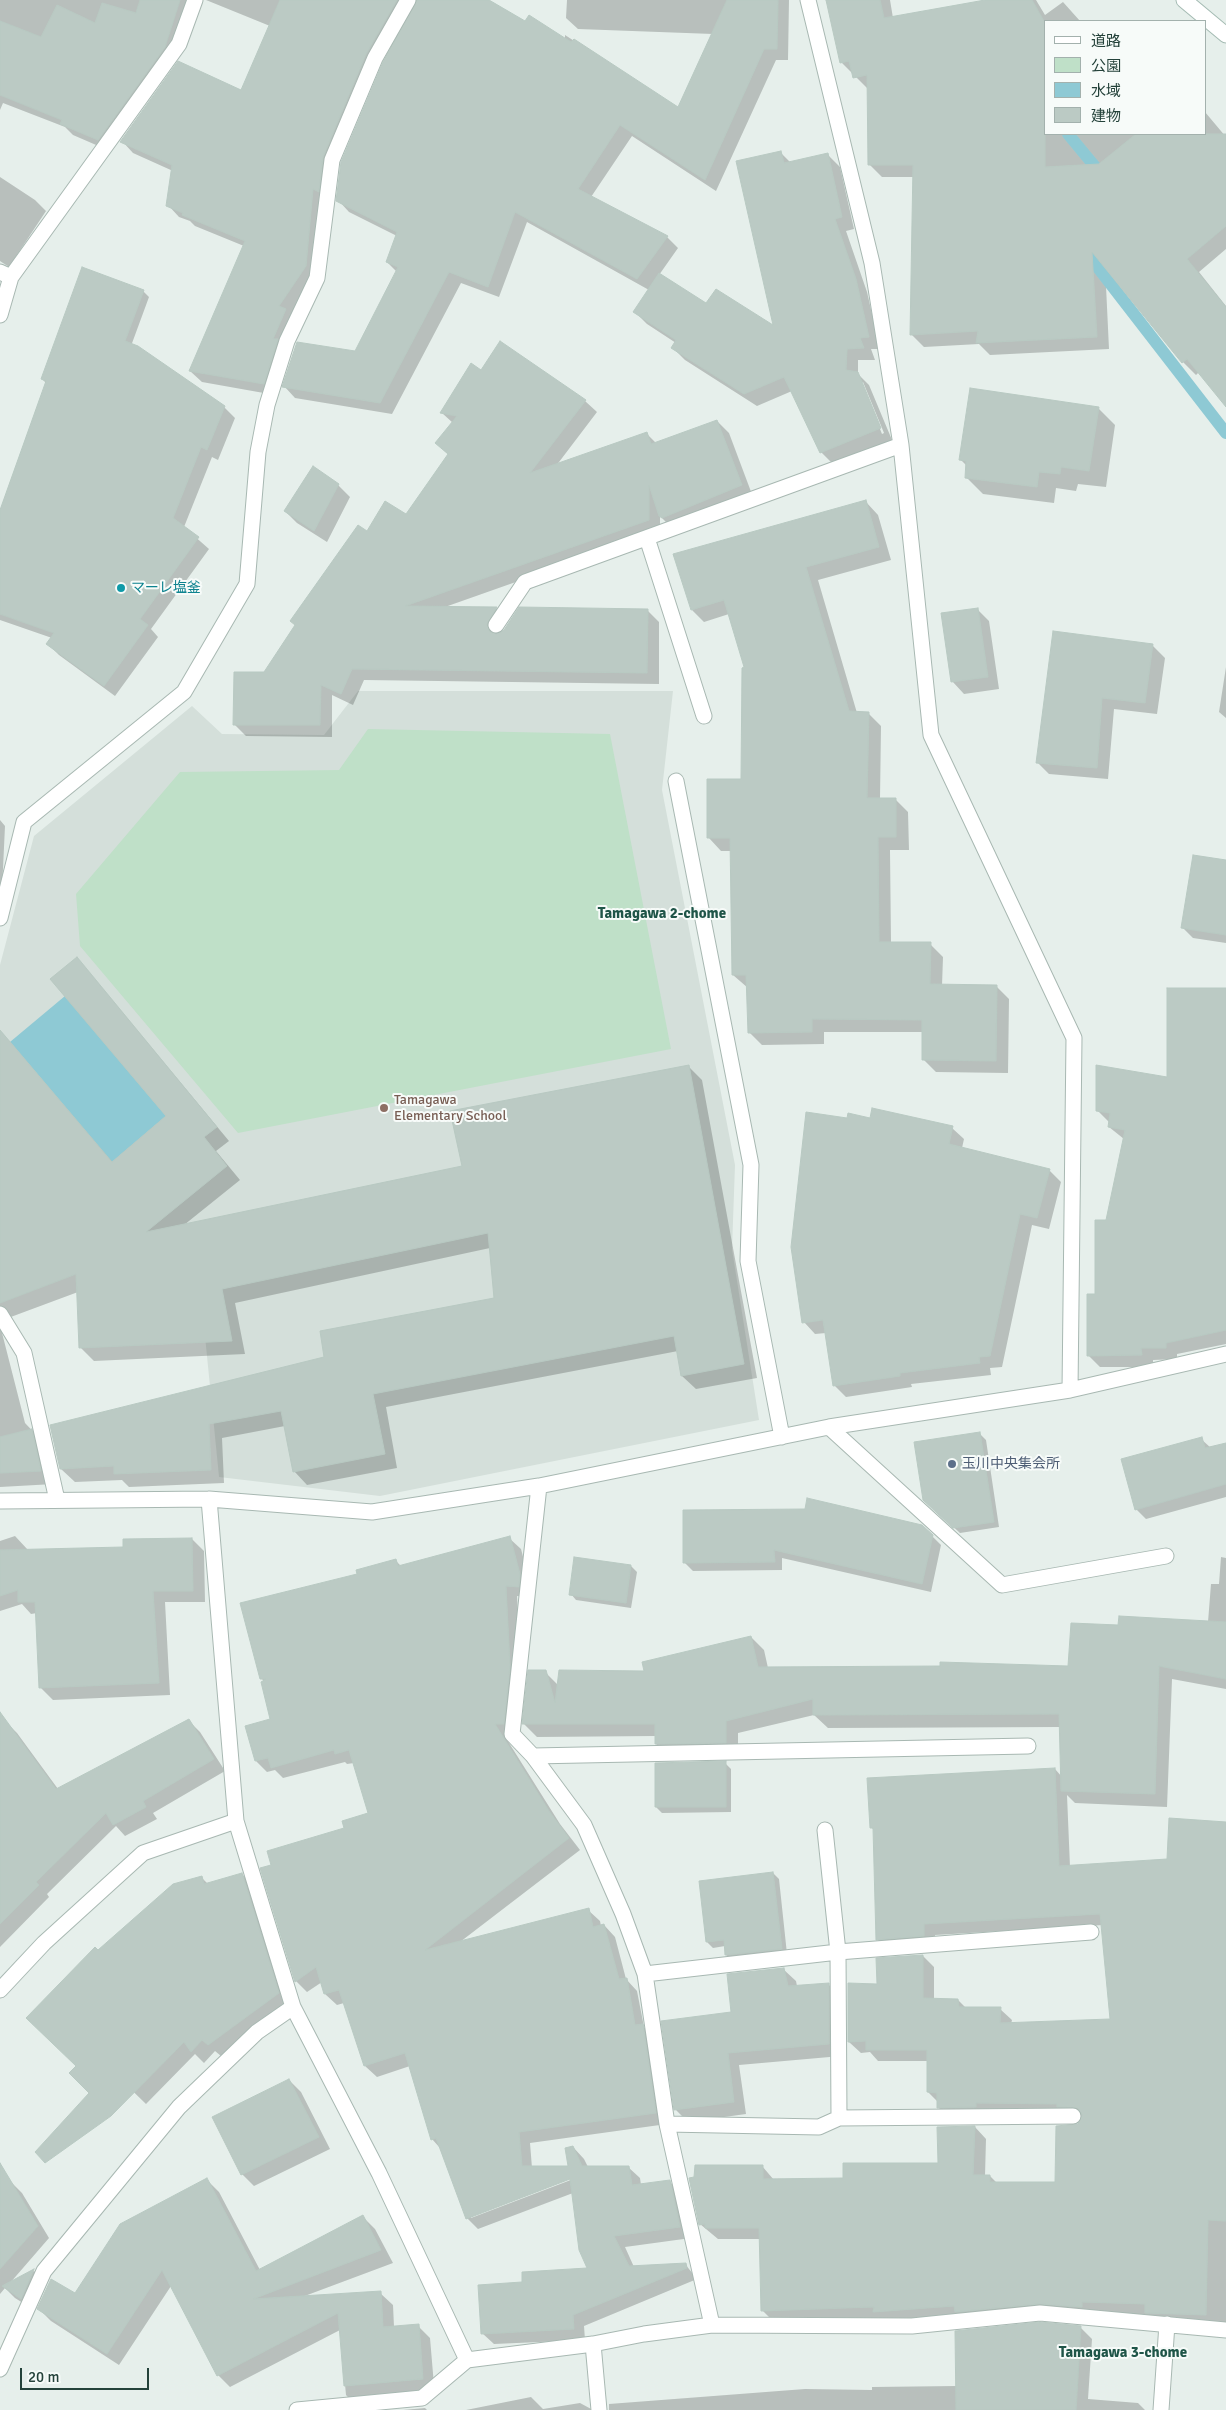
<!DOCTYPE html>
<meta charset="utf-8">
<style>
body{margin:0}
#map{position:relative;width:1226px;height:2410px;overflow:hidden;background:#e6efeb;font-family:Signika,"Noto Sans JP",sans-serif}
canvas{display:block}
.legend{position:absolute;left:1044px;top:20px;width:162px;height:115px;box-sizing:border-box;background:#f7fbf9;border:1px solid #a3b1ad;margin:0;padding:6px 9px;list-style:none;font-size:15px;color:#24423a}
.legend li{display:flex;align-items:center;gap:10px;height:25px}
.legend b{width:25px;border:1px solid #a3b1ad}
.scale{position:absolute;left:20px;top:2368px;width:129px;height:22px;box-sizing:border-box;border:2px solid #24423a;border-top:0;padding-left:6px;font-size:15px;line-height:18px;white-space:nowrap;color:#24423a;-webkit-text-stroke:4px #f7fbf9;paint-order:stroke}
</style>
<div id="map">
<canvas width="1226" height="2410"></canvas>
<ul class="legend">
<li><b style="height:6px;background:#fff"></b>道路</li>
<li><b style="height:14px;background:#bfe0c8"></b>公園</li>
<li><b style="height:14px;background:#8ec9d4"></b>水域</li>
<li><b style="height:14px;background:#bbcac4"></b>建物</li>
</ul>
<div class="scale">20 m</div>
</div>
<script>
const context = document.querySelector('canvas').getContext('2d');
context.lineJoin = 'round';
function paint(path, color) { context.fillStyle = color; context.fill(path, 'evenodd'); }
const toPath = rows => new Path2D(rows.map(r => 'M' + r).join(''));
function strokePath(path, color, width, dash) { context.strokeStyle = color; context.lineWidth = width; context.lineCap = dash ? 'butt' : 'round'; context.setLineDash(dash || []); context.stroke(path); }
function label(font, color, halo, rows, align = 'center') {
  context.font = font + ' Signika,"Noto Sans JP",sans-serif'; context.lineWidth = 4; context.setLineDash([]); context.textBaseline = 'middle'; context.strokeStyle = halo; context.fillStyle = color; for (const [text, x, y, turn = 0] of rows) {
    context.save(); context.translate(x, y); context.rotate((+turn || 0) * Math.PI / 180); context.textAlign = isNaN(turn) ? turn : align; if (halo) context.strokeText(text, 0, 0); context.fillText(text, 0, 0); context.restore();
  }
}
paint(toPath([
 [358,691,673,691,662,790,735,1165,732,1249,759,1420,380,1496,219,1477,205,1336,0,1051,0,965,34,836,192,706,222,734,324,735]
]), '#d4dfda');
paint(toPath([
 [368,729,610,734,671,1049,238,1133,80,946,76,894,180,772,339,770]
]), '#bfe0c8');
paint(toPath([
 [65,996,166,1116,112,1162,10,1042]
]), '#8ec9d4');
paint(toPath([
 [0,0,195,0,176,59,110,151,73,135,65,127,3,103,0,110],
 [206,0,487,0,525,23,565,40,565,35,679,109,713,34,578,29,566,18,567,0,789,0,788,60,776,60,716,191,632,136,591,197,667,237,678,248,659,275,706,305,775,328,780,152,791,163,828,155,840,167,854,229,846,231,867,292,880,349,871,349,875,360,858,360,858,374,869,385,892,440,833,464,821,452,792,391,757,406,685,360,673,348,676,343,647,324,635,312,649,290,527,222,499,297,461,283,392,414,295,398,284,386,356,352,397,272,387,262,397,236,349,212,338,200,419,2,411,7,378,65,334,168,317,278,275,395,202,382,190,371,244,246,195,226,190,221,179,217,168,205,173,171,133,153,122,141,242,91,270,26],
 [861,382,863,382,884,433,882,434],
 [828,0,890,0,893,18,990,0,1036,0,1045,15,1063,2,1080,21,1045,21,1045,134,1205,134,1205,112,1226,137,1226,249,1199,272,1226,306,1226,405,1199,372,1196,375,1183,362,1105,265,1109,349,990,355,979,344,924,347,911,334,914,177,882,177,869,164,869,90,841,62],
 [0,177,35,200,46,211,9,267,0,261],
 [143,291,149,297,131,346,76,310],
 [481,371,585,401,597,412,556,466,647,434,657,444,717,421,729,433,753,497,672,528,660,516,660,531,445,607,496,608,508,620,500,634,647,610,659,622,659,684,364,680,353,705,332,695,332,737,246,736,234,724,264,673,368,533,406,516,449,455,437,443,453,423,442,413],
 [42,379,224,407,235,418,218,460,212,457,184,527,209,549,151,629,158,637,115,696,59,655,48,644,52,638,0,620,0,511,46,383],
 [1098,408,1115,425,1106,487,1078,484,1076,491,1056,488,1054,503,983,494,966,477,967,466,961,460],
 [338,485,350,497,327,542,297,523,285,511],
 [866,502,878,515,891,560,818,580,857,713,868,713,881,726,880,799,895,799,908,812,909,850,890,850,891,943,930,944,943,957,942,986,997,987,1009,999,1008,1073,936,1072,923,1059,924,1032,824,1032,824,1044,762,1045,749,1032,748,988,733,975,731,851,721,851,709,838,742,780,746,668,729,614,704,622,692,610],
 [977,609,989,621,999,689,964,694,952,681],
 [1152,645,1165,658,1157,714,1114,709,1108,779,1049,774,1037,762],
 [1226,667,1226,718,1219,712],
 [0,820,5,826,1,911,0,911],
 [1226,862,1226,943,1193,938,1183,928],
 [77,958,229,1141,216,1151,240,1180,184,1225,463,1167,688,1066,702,1080,757,1378,696,1389,682,1376,678,1351,386,1407,397,1468,307,1485,294,1471,285,1426,222,1438,224,1483,129,1487,122,1480,75,1482,61,1469,325,1358,495,1299,490,1248,235,1303,245,1354,94,1361,81,1348,78,1292,0,1321,0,1031,113,1163,168,1117],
 [1226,989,1226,1344,1177,1354,1177,1359,1153,1360,1153,1367,1100,1367,1088,1355,1107,1221,1124,1139,1109,1127,1110,1123,1097,1110,1168,1078],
 [871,1119,952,1128,964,1139,962,1148,1049,1170,1061,1182,1049,1229,1032,1225,1002,1367,990,1368,991,1375,911,1384,912,1387,846,1397,834,1385,826,1333,815,1334,804,1322,848,1120],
 [0,1325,25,1423,45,1444,54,1484,0,1487],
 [980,1434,986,1440,999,1527,960,1533,931,1506],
 [1201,1439,1211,1448,1226,1444,1226,1497,1146,1519,1136,1509],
 [684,1511,932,1536,941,1545,931,1592,782,1558,782,1570,693,1571,684,1562],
 [15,1536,28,1550,125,1548,192,1539,204,1551,205,1602,165,1602,170,1695,53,1700,41,1688,37,1613,31,1614,22,1604,0,1611,0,1541],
 [509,1538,521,1549,531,1587,530,1598,517,1596,521,1678,515,1735,504,1735,560,1824,580,1850,460,1942,588,1910,600,1921,601,1926,604,1925,615,1937,626,1979,637,1991,644,2027,654,2037,667,2124,530,2143,532,2168,569,2167,573,2147,584,2159,588,2167,628,2167,640,2178,641,2185,670,2182,681,2193,691,2238,625,2247,634,2267,685,2264,697,2279,584,2326,585,2340,494,2344,482,2333,524,2284,589,2270,573,2193,478,2229,467,2218,440,2148,432,2139,410,2066,377,2077,365,2066,344,2003,337,2005,325,1994,322,1982,307,1992,296,1981,273,1865,346,1828,369,1814,354,1763,347,1764,345,1762,283,1778,275,1770,267,1772,256,1761,247,1726,272,1720,264,1681,261,1678,358,1575,396,1561,401,1566],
 [575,2176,576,2178,471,2218,471,2215],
 [1221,1557,1226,1558,1226,1689,1172,1679,1167,1807,1075,1803,1067,1795,1070,1867,1168,1860,1226,1845,1226,2326,1158,2324,1149,2315,1093,2313,886,2323,774,2322,762,2310,761,2239,718,2239,700,2224,762,2166,774,2180,844,2179,939,2164,975,2127,986,2139,985,2176,990,2176,997,2183,1056,2183,1074,2127,1083,2119,950,2119,938,2107,938,2102,928,2092,928,2061,878,2061,870,2052,861,2053,849,2042,878,1985,923,1956,934,1967,934,1999,958,2000,966,2008,1000,2009,1012,2020,1011,2024,1111,2020,1103,1925,935,1935,935,1947,889,1950,877,1939,874,1830,871,1827,1055,1769,1062,1777,1061,1727,828,1728,814,1715,738,1733,738,1755,669,1757,656,1744,656,1736,537,1737,524,1724,545,1672,558,1685,645,1672,751,1637,764,1650,768,1668,1069,1667,1119,1626,1208,1622,1211,1584,1219,1584],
 [631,1566,637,1572,631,1608,576,1600,571,1594],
 [189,1721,200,1732,225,1771,153,1813,157,1819,125,1836,116,1826,47,1894,49,1897,0,1947,0,1726,6,1722,17,1733,58,1789],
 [725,1763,731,1769,731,1812,662,1813,656,1807],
 [773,1873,779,1879,787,1954,732,1961,726,1955,725,1946,713,1948,707,1942],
 [242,1874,254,1887,290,2006,221,2056,215,2051,204,2063,195,2054,146,2104,42,2003,202,1878,208,1884],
 [783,1969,796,1981,797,1986,828,1984,840,1996,841,2056,739,2065,746,2114,688,2122,676,2110,732,2013],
 [289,2080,301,2092,330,2149,254,2186,242,2174],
 [207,2180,219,2192,260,2270,363,2217,375,2229,393,2263,302,2297,380,2293,393,2305,394,2327,418,2326,430,2338,435,2397,358,2408,346,2395,340,2330,230,2387,218,2375,171,2286,119,2365,51,2321,39,2309,75,2295],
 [11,2182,22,2193,49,2238,10,2283,34,2271,45,2282,34,2310,15,2298,5,2288,0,2294,0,2194],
 [1080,2327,1092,2339,1088,2399,1138,2403,1145,2410,609,2410,609,2404,805,2389,872,2390,872,2387,957,2386],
 [531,2397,543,2409,580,2403,593,2410,466,2410],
 [425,2408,427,2410,403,2410]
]), '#0003');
strokePath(toPath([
 [1068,134,1097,169,1095,178],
 [1082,247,1226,433]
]), '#8ec9d4', 12);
const building = toPath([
 [140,0,180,0,165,47,98,140,60,124,62,120,0,95,0,21,41,37,57,5,95,23,102,3,136,13,140,0],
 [280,0,397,0,366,54,323,157,319,192,313,189,306,266,279,306,286,309,273,339,278,339,264,384,189,371,245,241,182,215,183,213,166,206,172,165,120,142,178,61,241,90,280,0],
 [417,0,489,0,525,21,529,15,571,42,574,39,678,107,727,0,778,0,777,49,764,49,705,180,620,125,578,189,668,236,637,279,515,212,488,287,449,272,380,403,282,387,297,342,355,351,398,267,386,262,397,232,336,201,341,162,383,62,417,0],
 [826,0,880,0,884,18,985,0,1032,0,1045,23,1045,167,1099,164,1136,134,1226,134,1226,226,1187,259,1226,307,1226,407,1187,359,1182,363,1092,252,1097,337,976,343,978,331,910,335,913,165,868,165,867,75,853,78,849,61,840,63,826,0],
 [781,151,784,163,828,153,842,217,835,219,856,279,869,337,860,338,864,348,847,349,846,370,858,372,881,428,820,453,784,377,744,394,671,348,676,340,633,312,659,273,706,303,716,289,773,325,736,161,781,151],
 [82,267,144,290,125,341,138,346,225,406,207,450,201,447,173,518,199,537,140,619,148,625,104,686,46,644,54,633,0,614,0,510,46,381,41,379,82,267],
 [500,341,586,400,530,473,647,432,651,444,717,420,742,485,662,518,659,516,649,485,649,520,405,606,497,607,487,625,490,632,496,634,504,630,519,607,648,609,647,673,352,669,341,694,321,685,320,725,233,725,234,672,264,672,295,625,290,621,358,525,367,531,385,501,406,514,448,454,435,443,457,416,440,413,471,363,481,370,500,341],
 [970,388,1099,407,1089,471,1061,467,1060,474,1039,472,1037,487,965,478,966,461,959,460,970,388],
 [313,466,339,484,314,531,284,511,313,466],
 [866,500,879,547,806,567,849,711,869,712,867,798,896,798,896,837,878,837,879,942,931,942,930,984,997,985,996,1061,922,1060,922,1020,812,1019,812,1032,748,1033,746,975,732,975,730,838,707,838,707,779,741,779,742,668,744,667,724,600,691,610,673,554,866,500],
 [978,608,988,677,951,682,941,613,978,608],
 [1053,631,1153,644,1145,703,1102,698,1097,768,1036,763,1053,631],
 [1193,855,1226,860,1226,935,1181,928,1193,855],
 [77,957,217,1127,204,1137,227,1166,146,1232,462,1166,450,1111,689,1065,744,1364,681,1376,674,1336,373,1394,385,1454,293,1472,281,1411,209,1424,211,1470,114,1474,114,1466,60,1469,50,1425,324,1357,320,1331,494,1298,488,1233,222,1289,232,1341,79,1348,76,1274,0,1303,0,1030,112,1162,166,1116,50,979,77,957],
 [1167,988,1226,988,1226,1330,1166,1343,1166,1348,1141,1348,1142,1355,1087,1356,1087,1294,1095,1294,1095,1220,1106,1220,1125,1130,1108,1127,1110,1113,1096,1111,1096,1065,1167,1077,1167,988],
 [872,1108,953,1126,949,1144,1050,1169,1037,1218,1020,1214,990,1356,979,1357,980,1363,900,1373,900,1376,833,1386,823,1320,802,1323,791,1247,806,1112,847,1118,848,1113,870,1118,872,1108],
 [32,1429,41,1471,0,1473,0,1437,32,1429],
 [980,1432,994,1522,953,1528,923,1500,914,1442,980,1432],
 [1202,1437,1205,1448,1226,1443,1226,1484,1135,1510,1121,1459,1202,1437],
 [807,1498,922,1525,933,1535,922,1584,774,1550,775,1562,683,1563,683,1510,805,1509,807,1498],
 [510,1536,520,1574,519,1587,506,1586,510,1666,504,1724,495,1724,549,1811,569,1838,425,1950,589,1908,593,1927,604,1924,619,1979,627,1978,635,2025,643,2024,656,2113,519,2132,522,2166,568,2166,565,2148,573,2146,582,2166,629,2166,632,2185,670,2180,680,2227,614,2236,629,2266,686,2263,687,2268,573,2315,574,2329,481,2334,478,2285,522,2282,522,2272,587,2268,579,2250,570,2179,466,2219,436,2138,431,2140,405,2053,364,2066,339,1990,324,1994,316,1967,295,1982,260,1868,271,1865,267,1851,344,1828,342,1821,368,1813,349,1750,335,1754,334,1750,271,1768,268,1758,255,1761,245,1726,270,1719,261,1682,266,1679,260,1679,240,1603,357,1574,356,1570,396,1559,398,1566,510,1536],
 [192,1538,193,1591,153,1591,159,1683,39,1688,35,1602,18,1602,18,1590,0,1596,0,1550,123,1547,123,1539,192,1538],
 [574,1557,631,1565,626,1603,569,1595,574,1557],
 [1119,1616,1226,1622,1226,1679,1159,1666,1155,1794,1061,1791,1059,1714,813,1715,813,1699,726,1721,726,1743,655,1744,655,1724,522,1724,528,1670,546,1670,555,1703,559,1670,644,1671,642,1662,751,1636,758,1667,940,1666,940,1662,1068,1666,1071,1623,1118,1625,1119,1616],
 [0,1712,56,1789,189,1719,214,1759,143,1801,146,1807,113,1825,106,1813,36,1882,39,1885,0,1924,0,1712],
 [726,1761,726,1807,655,1807,655,1763,726,1761],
 [1055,1768,1059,1866,1167,1859,1169,1818,1226,1822,1226,2221,1208,2220,1206,2315,1145,2313,1145,2304,1082,2302,1082,2307,1039,2304,955,2312,954,2306,873,2312,874,2307,761,2311,759,2228,705,2228,705,2224,699,2225,689,2178,694,2177,695,2165,763,2165,763,2179,843,2178,843,2163,938,2163,937,2127,975,2126,973,2175,990,2175,990,2182,1055,2182,1056,2126,1078,2124,1082,2115,1078,2108,1057,2107,1057,2104,976,2103,976,2107,937,2108,937,2093,927,2092,927,2050,866,2050,866,2041,848,2042,848,1983,877,1984,876,1958,923,1955,923,1998,958,1999,959,2007,1001,2007,1000,2023,1110,2019,1100,1914,924,1924,924,1936,876,1940,873,1828,870,1828,867,1778,1055,1768],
 [773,1872,782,1949,725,1955,724,1940,706,1942,699,1881,773,1872],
 [242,1873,279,1993,208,2045,202,2040,191,2052,184,2042,111,2116,45,2163,35,2152,89,2093,69,2073,76,2066,26,2018,95,1947,98,1950,173,1884,202,1876,204,1884,242,1873],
 [784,1968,788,1986,829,1983,829,2044,728,2053,734,2102,674,2110,661,2021,731,2012,727,1974,784,1968],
 [289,2079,319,2137,241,2175,212,2117,289,2079],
 [0,2163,38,2226,0,2269,0,2163],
 [207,2178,256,2271,363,2215,381,2250,253,2299,381,2291,383,2327,419,2324,423,2379,344,2386,338,2313,217,2376,162,2270,107,2354,37,2309,51,2279,75,2293,120,2224,207,2178],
 [34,2269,21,2299,2,2286,34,2269],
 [1040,2322,1081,2326,1076,2410,956,2410,955,2331,1040,2322]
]);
paint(building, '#bbcac4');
strokePath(building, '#b8c9c2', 1);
const street = toPath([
 [808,0,872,263,901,445,931,735,1074,1038,1070,1390],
 [0,272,11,277,179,44,195,0],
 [0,315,11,277],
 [647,538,704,716],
 [496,625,525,582,901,445],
 [676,781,751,1165,748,1261,782,1437],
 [0,918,24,822,184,692,247,584,258,452,267,405,287,341,317,278,332,160,375,58,408,0],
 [0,1314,24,1353,57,1500],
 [829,1427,1002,1585,1166,1556],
 [539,1486,512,1734,533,1756,584,1825,623,1914,645,1974,667,2124,712,2325],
 [209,1499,236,1821,293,2007,379,2173,467,2360],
 [0,1501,209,1499,372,1512,539,1486,829,1427,1070,1390,1226,1354],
 [533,1756,1028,1746],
 [825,1830,838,1952,839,2118],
 [645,1974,838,1952,1091,1932],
 [0,1990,44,1943,143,1853,236,1821],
 [667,2124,819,2127,839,2118,1073,2116],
 [593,2344,599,2410],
 [0,2369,44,2271,179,2107,257,2032,293,2007],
 [297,2410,422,2398,467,2360,593,2344,644,2334,712,2325,912,2326,1040,2313,1226,2330],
 [1161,2410,1167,2324]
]);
const secondary = toPath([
 [1184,0,1226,35]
]);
strokePath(street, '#a8b8b2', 17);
strokePath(secondary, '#a4bbb3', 17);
strokePath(street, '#fff', 15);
strokePath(secondary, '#fff', 15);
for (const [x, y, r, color] of [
 [121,588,5,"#0f9aa8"],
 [384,1108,5,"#8d6e63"],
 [952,1464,5,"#5c6f8a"]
]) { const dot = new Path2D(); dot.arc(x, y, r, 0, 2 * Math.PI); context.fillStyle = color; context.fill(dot); strokePath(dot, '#f7fbf9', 2); }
label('14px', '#0d838f', '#f7fbf9', [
 ["マーレ塩釜",131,588]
], 'left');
label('14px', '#785e54', '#f7fbf9', [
 ["Tamagawa",394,1100],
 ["Elementary School",394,1116]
], 'left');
label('14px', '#4e5e75', '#f7fbf9', [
 ["玉川中央集会所",962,1464]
], 'left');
label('bold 15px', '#1f5548', '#f7fbf9', [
 ["Tamagawa 2-chome",662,914],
 ["Tamagawa 3-chome",1123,2353]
]);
</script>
